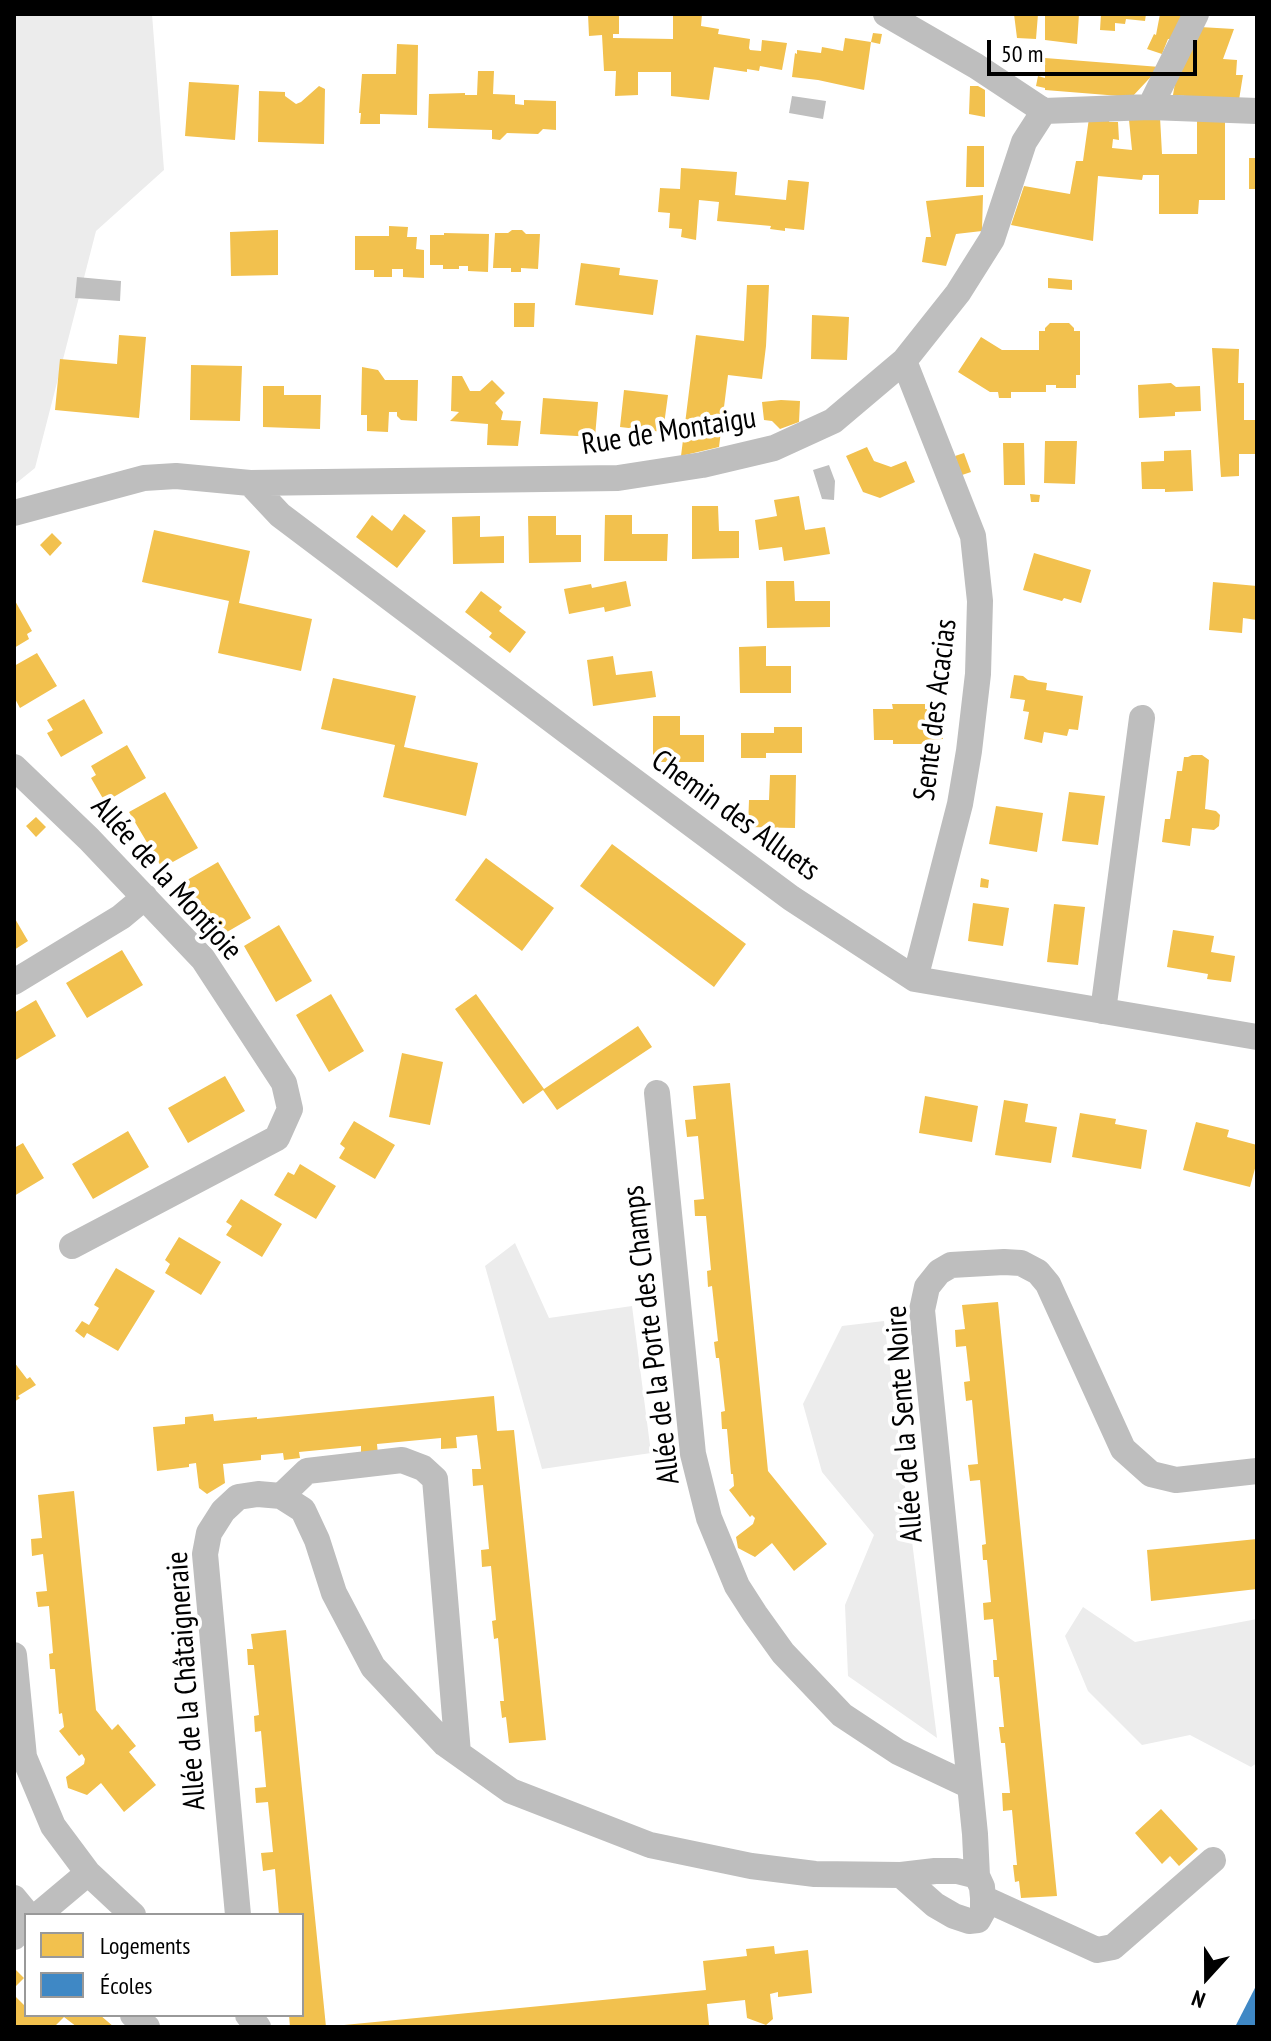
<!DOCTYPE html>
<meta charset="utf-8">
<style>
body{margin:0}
#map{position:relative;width:1271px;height:2041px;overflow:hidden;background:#fff;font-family:"PT Sans Narrow",sans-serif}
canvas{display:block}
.frame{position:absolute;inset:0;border:16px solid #000;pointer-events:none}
.legend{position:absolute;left:24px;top:1913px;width:280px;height:104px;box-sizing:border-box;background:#fff;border:2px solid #999;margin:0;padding:10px 14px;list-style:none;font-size:24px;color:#000}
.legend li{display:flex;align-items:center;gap:16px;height:40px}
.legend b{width:40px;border:2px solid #999}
.north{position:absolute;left:1167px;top:1937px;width:80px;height:80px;-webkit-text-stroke:6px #fff;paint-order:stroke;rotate:201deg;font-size:22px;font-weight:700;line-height:32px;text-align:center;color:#000}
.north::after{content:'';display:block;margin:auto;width:28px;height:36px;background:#000;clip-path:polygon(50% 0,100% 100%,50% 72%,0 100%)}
.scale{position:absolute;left:987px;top:40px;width:210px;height:36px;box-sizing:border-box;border:4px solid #000;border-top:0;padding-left:10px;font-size:24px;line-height:28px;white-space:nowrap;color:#000;-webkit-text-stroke:6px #fff;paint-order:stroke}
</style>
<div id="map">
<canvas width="1271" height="2041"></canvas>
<div class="frame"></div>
<ul class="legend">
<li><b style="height:22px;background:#f2c14e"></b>Logements</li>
<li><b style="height:22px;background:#3f88c5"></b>Écoles</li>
</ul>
<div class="north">N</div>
<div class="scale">50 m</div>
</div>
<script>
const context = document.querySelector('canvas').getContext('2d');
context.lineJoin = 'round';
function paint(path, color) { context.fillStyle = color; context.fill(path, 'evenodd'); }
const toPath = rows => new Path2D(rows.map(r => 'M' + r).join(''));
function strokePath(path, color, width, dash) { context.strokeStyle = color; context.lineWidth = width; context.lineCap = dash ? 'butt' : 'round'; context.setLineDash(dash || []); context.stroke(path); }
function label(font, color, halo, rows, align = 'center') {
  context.font = font + ' "PT Sans Narrow",sans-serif'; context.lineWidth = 8; context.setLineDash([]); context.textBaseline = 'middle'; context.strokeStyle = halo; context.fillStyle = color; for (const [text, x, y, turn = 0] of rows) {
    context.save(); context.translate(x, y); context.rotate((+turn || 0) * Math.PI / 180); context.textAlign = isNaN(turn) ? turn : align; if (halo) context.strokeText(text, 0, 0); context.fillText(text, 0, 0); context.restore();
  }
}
paint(toPath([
 [14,14,152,14,164,170,96,231,35,468,14,485],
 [515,1243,549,1318,632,1306,651,1453,542,1469,485,1266],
 [884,1321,937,1738,848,1676,845,1605,874,1535,822,1472,803,1404,842,1326],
 [1083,1607,1135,1642,1257,1619,1257,1763,1251,1767,1190,1735,1142,1745,1088,1691,1065,1636]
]), '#ececec');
paint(toPath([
 [792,96,826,101,823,119,789,113],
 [77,277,121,281,120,301,75,298],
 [829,465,835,481,834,500,822,499,813,470]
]), '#bfbfbf');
paint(toPath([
 [588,14,619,14,619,34,613,34,613,38,673,39,673,14,702,14,701,26,719,29,718,34,750,39,749,48,750,50,761,51,762,40,787,43,782,70,760,66,759,71,747,69,747,72,714,67,709,100,671,96,671,72,638,72,638,95,615,96,616,71,604,71,602,35,589,36],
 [1014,14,1038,14,1036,39,1017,38],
 [1045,14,1079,14,1077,44,1045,40],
 [1101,14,1146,14,1145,21,1126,19,1125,24,1115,23,1115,31,1100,30],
 [1160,14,1190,14,1171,39,1168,39,1162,54,1147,49,1154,34,1156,35],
 [1200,27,1234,29,1223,59,1237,60,1236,75,1243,75,1239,100,1173,95,1177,71],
 [873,33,882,34,880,44,871,42],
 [845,38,871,42,864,90,818,80,792,77,795,53,797,54,797,50,821,53,822,47,843,51],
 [397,44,418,45,417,115,380,114,380,124,360,124,361,113,359,113,362,74,396,74],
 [1045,58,1160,67,1132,97,1045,90,1045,88,1036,86,1038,76,1045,78],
 [478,71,494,71,493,94,515,95,515,104,524,105,524,100,556,101,556,130,543,129,538,134,507,133,500,140,492,139,492,130,428,128,429,94,465,93,465,95,477,95],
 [189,82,239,85,235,140,185,136],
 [319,86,325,89,324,144,258,142,259,91,285,92,285,96,296,104,301,102],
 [970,86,978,86,985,90,985,117,969,114],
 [1160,117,1162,154,1197,154,1197,120,1225,122,1225,200,1199,200,1198,214,1159,214,1159,175,1143,175,1142,180,1098,176,1093,241,1011,225,1024,186,1070,194,1076,161,1083,161,1089,118,1110,118,1109,122,1118,122,1119,140,1113,139,1112,148,1132,150,1129,120],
 [967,146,984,146,984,187,966,187],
 [1249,158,1257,158,1257,189,1249,189],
 [681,168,737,172,735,195,786,200,788,180,809,182,804,230,785,228,785,231,770,229,771,226,717,221,719,202,699,200,696,240,681,237,682,229,669,228,670,213,658,212,660,188,680,189],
 [983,195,982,231,956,234,946,266,922,262,926,237,931,237,926,201],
 [389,226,408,227,407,237,417,237,416,249,424,250,424,278,403,277,403,269,392,269,392,277,374,277,374,270,355,270,355,236,389,236],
 [278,230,278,275,231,276,230,232],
 [512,230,522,230,526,234,540,234,538,269,521,268,521,272,511,272,511,268,493,268,495,233,508,233],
 [444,233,489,234,488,272,468,271,468,266,459,266,459,269,443,269,443,265,430,265,430,235,444,235],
 [581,263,620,268,619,275,658,280,653,315,575,305],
 [1048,278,1072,280,1072,290,1048,288],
 [747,285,769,285,766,346,762,379,728,375,719,447,681,456,696,335,744,341],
 [514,303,535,303,534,327,514,327],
 [812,315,849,317,847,360,811,359],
 [1050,323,1069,323,1074,328,1074,331,1080,331,1080,375,1076,375,1076,388,1056,388,1056,385,1046,385,1046,392,1011,392,1011,398,999,398,998,392,990,392,958,372,981,337,1002,350,1039,350,1039,331,1045,331,1045,328],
 [119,335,146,337,139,418,55,410,60,359,117,364],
 [1212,348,1239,349,1238,383,1244,383,1244,420,1257,420,1257,454,1239,454,1239,476,1221,477],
 [191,365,242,366,240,421,190,420],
 [362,367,378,370,385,380,418,380,417,421,401,420,397,416,397,412,389,412,388,432,367,431,367,415,361,415],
 [452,376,462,376,470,391,480,391,492,380,505,393,495,403,503,412,501,420,521,421,518,446,487,445,488,424,450,421,459,412,451,411],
 [1171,383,1176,387,1200,386,1201,411,1175,412,1175,416,1139,418,1138,385],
 [263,386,284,386,284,395,321,395,320,429,263,427],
 [624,390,668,395,663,432,620,427],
 [543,398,598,402,595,437,540,434],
 [781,400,800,401,799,422,780,429,772,421,764,420,762,402],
 [1045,441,1077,441,1075,484,1044,483],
 [1003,443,1024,443,1025,485,1004,485],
 [867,447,874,461,891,467,906,461,915,482,880,498,863,492,846,456],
 [1191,450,1193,491,1165,492,1165,489,1142,489,1141,462,1164,461,1164,451],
 [964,453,971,472,962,475,955,456],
 [1030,494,1040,495,1039,502,1031,502],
 [799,496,805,530,825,527,830,554,784,561,782,547,759,550,755,520,777,516,774,500],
 [692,506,718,506,719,531,739,531,739,558,692,559],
 [404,514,426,531,397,568,356,537,372,515,392,531],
 [605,515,632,515,632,534,668,534,667,561,604,561],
 [480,516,480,537,504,536,504,563,453,564,452,517],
 [528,516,556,516,556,535,581,535,581,562,529,563],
 [154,530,250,551,239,603,312,619,301,671,218,653,229,601,142,582],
 [52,533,62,543,50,556,40,545],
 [1034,553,1091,570,1081,603,1064,598,1062,601,1023,590],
 [626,581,631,606,605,612,604,607,569,614,564,589,591,584,592,588],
 [766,581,794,581,795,601,830,601,830,627,767,628],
 [1213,582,1257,586,1257,620,1243,618,1242,633,1209,630],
 [481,591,502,607,499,611,526,632,510,653,489,637,492,633,465,612],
 [14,599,32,631,27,634,29,639,14,648],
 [766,646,766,666,791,666,791,693,740,693,739,647],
 [37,653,57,686,20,708,14,697,14,666],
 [613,656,616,675,652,671,656,697,593,706,587,660],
 [1014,675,1023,676,1028,680,1047,683,1046,690,1083,696,1078,730,1069,729,1067,736,1044,732,1042,743,1024,739,1029,712,1023,711,1025,700,1010,698],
 [333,678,416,696,404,747,478,763,466,816,383,797,395,745,321,729],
 [84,699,103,733,61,757,47,733,53,730,47,720],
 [892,704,925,704,925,709,943,709,943,739,925,740,925,744,893,744,893,740,874,740,873,709,893,709],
 [653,716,680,716,680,735,704,735,704,762,653,762],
 [774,727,802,727,802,753,766,753,766,758,741,758,741,733,774,733],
 [127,745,146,778,105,802,91,778,96,775,91,766],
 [1192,755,1202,755,1209,760,1205,809,1216,811,1220,815,1219,826,1214,830,1192,828,1190,846,1162,842,1165,819,1170,819,1177,771,1182,771,1184,757,1188,757],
 [770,775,796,775,795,828,748,827,749,800,769,800],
 [165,792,198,848,162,868,129,812],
 [1069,792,1105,796,1098,845,1062,841],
 [996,806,1043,813,1037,852,989,844],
 [36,817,46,827,36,837,26,826],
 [612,844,746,944,714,987,580,886],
 [486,858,554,908,522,951,455,900],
 [218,862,251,918,215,939,182,883],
 [981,878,989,880,988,888,980,887],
 [973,903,1009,908,1003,946,968,941],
 [1054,904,1085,907,1078,965,1047,962],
 [14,917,28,941,14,950],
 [279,925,312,981,276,1002,244,946],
 [1173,930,1214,936,1211,952,1235,956,1231,982,1207,979,1208,974,1167,967],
 [122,950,143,985,87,1018,66,983],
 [331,994,364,1051,329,1072,296,1015],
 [476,994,544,1089,638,1026,652,1047,557,1110,543,1090,523,1104,455,1009],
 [36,1000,56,1036,14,1061,14,1013],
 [402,1053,443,1062,430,1125,389,1117],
 [225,1076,245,1111,188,1143,168,1108],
 [730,1083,768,1471,827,1544,794,1571,772,1543,755,1557,738,1548,736,1537,753,1524,755,1518,752,1515,750,1517,729,1490,734,1486,733,1474,731,1474,727,1429,722,1429,721,1412,725,1411,719,1358,716,1358,714,1342,718,1341,712,1286,708,1287,707,1271,711,1270,706,1216,695,1216,694,1200,704,1199,698,1136,687,1137,685,1120,696,1119,693,1086],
 [925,1096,978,1106,972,1142,919,1133],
 [1004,1100,1028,1104,1025,1122,1057,1127,1051,1163,995,1155],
 [1080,1113,1116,1119,1115,1124,1147,1130,1141,1169,1072,1157],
 [354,1121,395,1145,375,1179,339,1158,345,1148,340,1144],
 [1196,1122,1229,1130,1227,1137,1257,1145,1257,1161,1250,1187,1183,1170],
 [128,1131,149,1167,93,1199,72,1164],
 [23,1143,44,1178,14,1196,14,1148],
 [300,1164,336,1186,316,1219,274,1195,288,1172,294,1175],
 [241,1199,282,1224,262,1257,226,1235,232,1226,226,1222],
 [179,1237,221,1262,201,1295,165,1273,170,1264,165,1260],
 [116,1268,155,1291,118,1351,87,1333,84,1338,75,1331,82,1321,89,1325,99,1308,94,1305],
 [998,1302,1057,1896,1021,1898,1019,1881,1015,1882,1013,1865,1017,1865,1012,1810,1003,1811,1002,1793,1010,1793,1005,1743,1001,1743,999,1727,1004,1727,999,1677,994,1677,993,1660,997,1660,993,1619,984,1620,983,1603,991,1602,987,1560,983,1560,982,1545,986,1544,980,1480,970,1481,968,1465,978,1464,972,1400,966,1401,964,1382,970,1381,966,1346,956,1347,955,1330,965,1329,962,1305],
 [14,1362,27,1379,30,1377,36,1385,18,1396,20,1398,14,1402],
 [494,1396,497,1431,514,1430,546,1740,509,1743,506,1717,502,1718,500,1701,504,1701,498,1638,494,1639,492,1621,496,1620,491,1566,482,1567,481,1550,489,1549,483,1485,473,1486,472,1469,481,1469,477,1435,456,1437,457,1448,441,1449,441,1438,377,1444,378,1455,361,1457,361,1446,299,1452,300,1458,284,1460,283,1453,261,1455,261,1460,223,1464,225,1483,207,1494,199,1488,196,1463,189,1464,189,1467,157,1471,153,1427,185,1424,185,1417,213,1414,214,1421,257,1417,257,1419],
 [74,1491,96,1710,112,1730,118,1724,136,1746,129,1752,156,1785,124,1812,101,1783,87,1795,68,1788,66,1777,84,1764,85,1759,82,1754,79,1756,59,1731,64,1727,62,1713,59,1714,55,1669,50,1669,49,1654,53,1653,49,1606,38,1607,36,1592,47,1591,43,1554,32,1556,31,1539,42,1538,38,1495],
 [1257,1539,1257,1589,1151,1601,1147,1550],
 [286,1630,326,2027,290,2027,289,2015,302,2015,302,1915,279,1915,275,1869,263,1871,261,1853,273,1852,268,1802,256,1803,255,1788,266,1787,261,1731,255,1732,254,1716,259,1715,254,1665,248,1665,247,1649,253,1649,251,1634],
 [1161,1809,1198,1849,1179,1866,1170,1856,1162,1864,1135,1833],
 [774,1946,775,1954,808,1950,812,1993,778,1997,778,1992,770,1994,773,2019,766,2025,747,2018,745,2000,707,2004,709,2025,688,2027,344,2027,344,2025,706,1990,703,1961,747,1956,746,1949],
 [14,1968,24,1978,14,1988],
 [14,1995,26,2007,26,2015,100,2015,114,2027,77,2027,64,2017,54,2027,14,2027]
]), '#f2c14e');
paint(toPath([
 [1257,1984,1257,2027,1235,2027]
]), '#3f88c5');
strokePath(toPath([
 [886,14,976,66,1044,111],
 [1150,107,1196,14],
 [1044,111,1150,107,1257,111],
 [904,361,973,536,980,601,978,674,969,751,960,804,915,979],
 [250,483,280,515,568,732,791,898,915,979,1257,1037],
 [14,513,144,478,176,476,250,483,618,478,702,465,774,448,833,421,904,361,958,293,992,239,1024,142,1044,111],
 [14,767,89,839,203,959,284,1083,290,1109,277,1138,72,1246],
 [14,982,121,917,145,897],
 [1103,1011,1142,718],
 [657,1093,693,1454,709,1518,737,1586,755,1614,783,1653,842,1715,898,1752,970,1786],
 [281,1496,307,1471,402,1460,423,1468,435,1479,458,1753],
 [14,1655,24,1757,53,1826,88,1873],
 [935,1871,957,1871,977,1876,982,1887,983,1898,983,1911,978,1920,969,1921,954,1916,935,1905,901,1875,935,1871],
 [977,1876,975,1834,922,1310,927,1287,939,1272,951,1265,1004,1262,1021,1263,1038,1272,1048,1284,1123,1449,1151,1474,1176,1480,1257,1471],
 [14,1898,28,1915],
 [983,1898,1097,1950,1113,1947,1213,1860],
 [38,1915,88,1873,133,1915],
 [238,1915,205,1554,209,1533,223,1511,238,1497,258,1494,281,1496,303,1510,317,1540,334,1593,373,1667,445,1744,511,1791,650,1845,751,1866,815,1874,901,1875],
 [14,1937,26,1925],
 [133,2015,147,2027],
 [248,2015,258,2027]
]), '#bebebe', 26);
label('30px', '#000', '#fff', [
 ["Rue de Montaigu",669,432,-9],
 ["Sente des Acacias",936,710,-83],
 ["Chemin des Alluets",735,816,36],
 ["Allée de la Montjoie",166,879,48],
 ["Allée de la Porte des Champs",652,1335,-97],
 ["Allée de la Sente Noire",905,1424,-94],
 ["Allée de la Châtaigneraie",187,1681,-94]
]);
</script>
